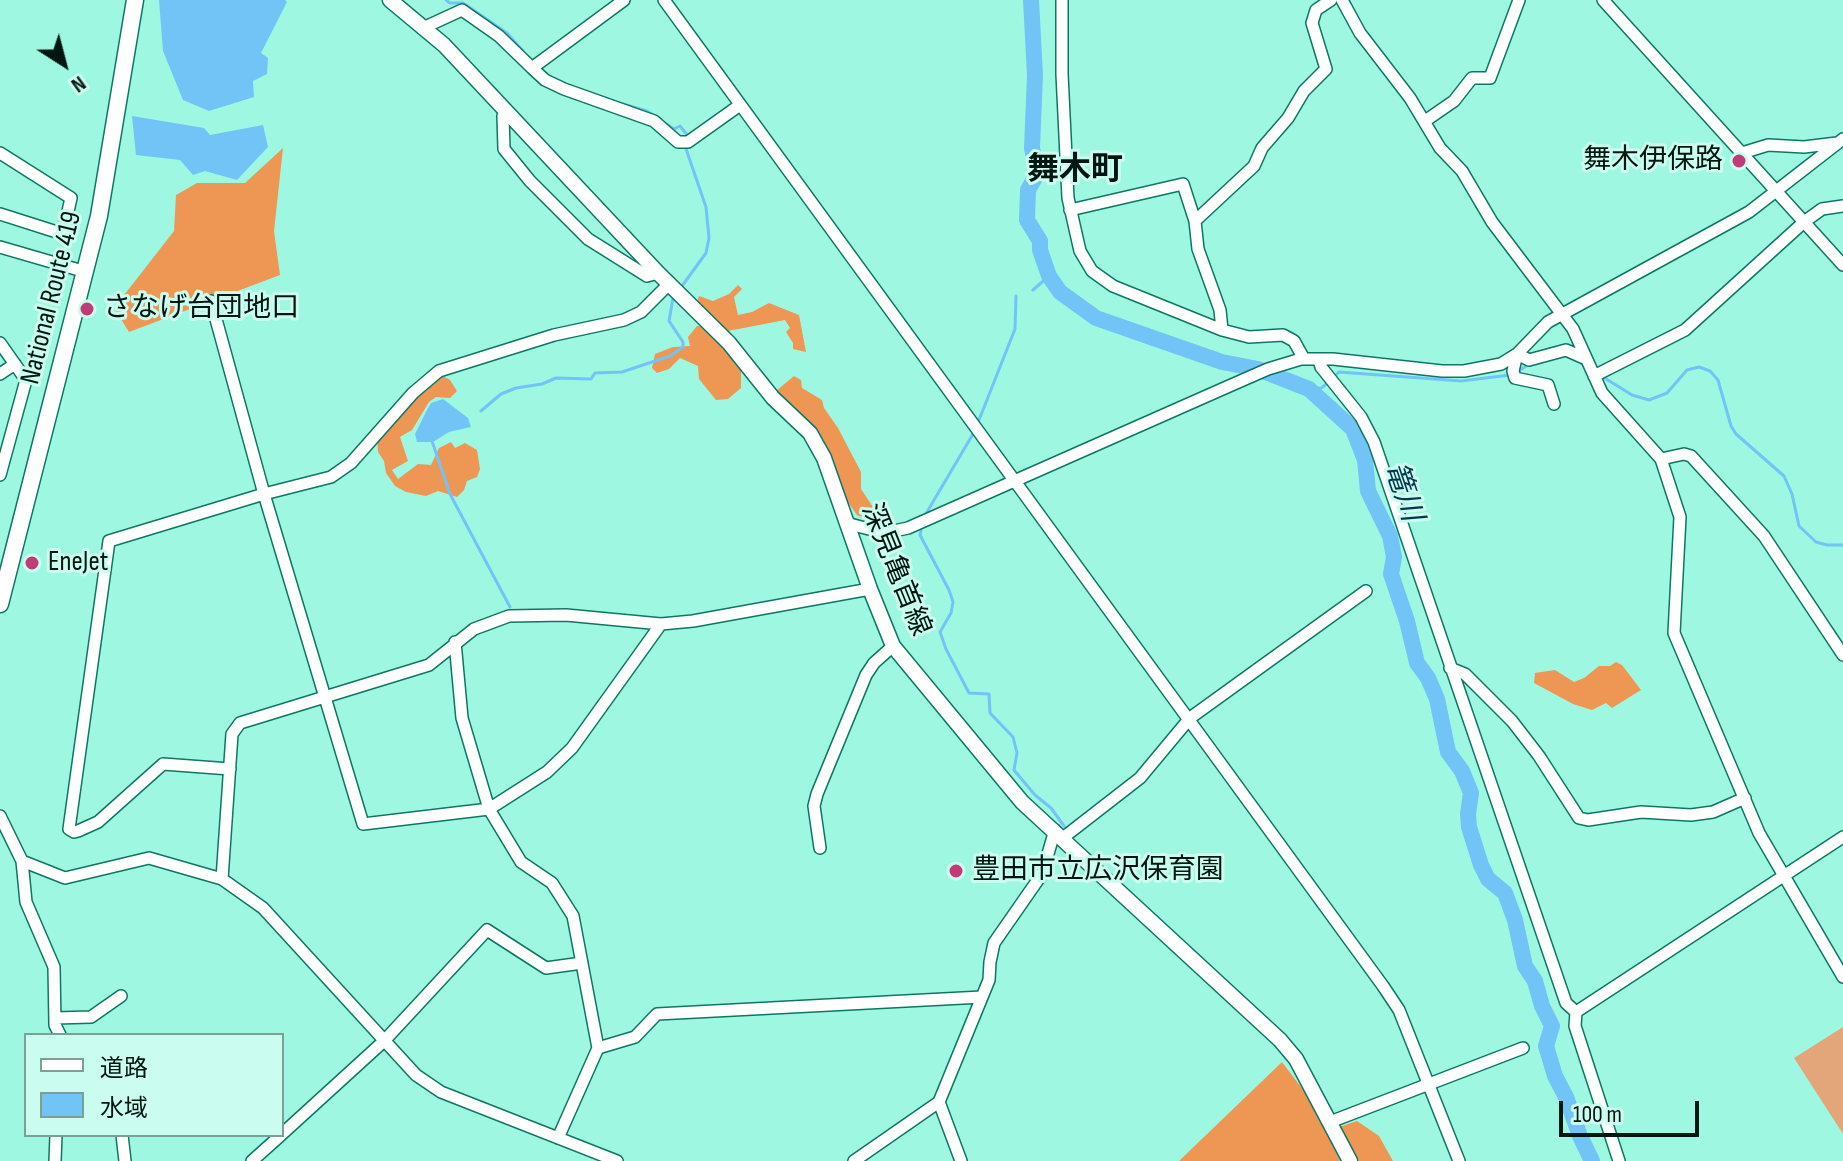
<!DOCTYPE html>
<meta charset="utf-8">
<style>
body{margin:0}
#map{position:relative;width:1843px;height:1161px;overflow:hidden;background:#9ef8e1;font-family:"Sofia Sans Condensed","Noto Sans JP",sans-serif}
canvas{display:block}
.legend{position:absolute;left:24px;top:1033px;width:260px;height:104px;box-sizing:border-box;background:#cafdef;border:2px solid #79a196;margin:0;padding:10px 14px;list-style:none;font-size:24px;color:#001610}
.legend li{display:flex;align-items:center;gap:16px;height:40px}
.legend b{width:40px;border:2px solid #79a196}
.north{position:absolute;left:24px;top:24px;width:80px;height:80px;-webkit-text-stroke:6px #cafdef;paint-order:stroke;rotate:144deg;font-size:22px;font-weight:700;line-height:32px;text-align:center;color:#001610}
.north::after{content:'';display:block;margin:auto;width:28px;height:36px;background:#001610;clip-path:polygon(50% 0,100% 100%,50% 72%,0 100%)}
.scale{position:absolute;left:1559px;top:1101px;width:140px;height:36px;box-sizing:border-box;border:4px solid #001610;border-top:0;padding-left:10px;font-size:24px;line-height:28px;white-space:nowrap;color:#001610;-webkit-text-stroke:6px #cafdef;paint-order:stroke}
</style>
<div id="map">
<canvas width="1843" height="1161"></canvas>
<ul class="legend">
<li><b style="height:10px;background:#fff"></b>道路</li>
<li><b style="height:22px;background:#71c4f5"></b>水域</li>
</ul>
<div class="north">N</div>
<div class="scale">100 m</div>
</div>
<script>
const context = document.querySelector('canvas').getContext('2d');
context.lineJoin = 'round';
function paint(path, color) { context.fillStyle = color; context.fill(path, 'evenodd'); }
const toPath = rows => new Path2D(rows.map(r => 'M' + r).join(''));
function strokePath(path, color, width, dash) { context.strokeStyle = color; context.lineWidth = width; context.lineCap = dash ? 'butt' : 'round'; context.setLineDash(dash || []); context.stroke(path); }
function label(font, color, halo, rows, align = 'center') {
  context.font = font + ' "Sofia Sans Condensed","Noto Sans JP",sans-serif'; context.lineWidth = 6; context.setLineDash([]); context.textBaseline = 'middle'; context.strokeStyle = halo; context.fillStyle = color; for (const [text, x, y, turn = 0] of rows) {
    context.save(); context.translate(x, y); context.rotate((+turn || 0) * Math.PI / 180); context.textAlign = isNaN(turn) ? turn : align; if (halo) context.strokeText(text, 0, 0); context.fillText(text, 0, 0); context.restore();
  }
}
paint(toPath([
 [1843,1027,1843,1134,1794,1058]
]), '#e3a67b');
paint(toPath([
 [283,148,274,231,280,275,129,332,114,308,174,231,176,195,197,183,245,183],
 [738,285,742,289,734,297,738,315,752,312,769,303,799,315,806,352,793,349,793,343,786,332,790,328,785,320,728,331,720,337,741,364,741,388,728,399,716,400,699,379,698,366,680,358,669,369,657,373,652,368,655,354,673,347,690,346,688,337,697,326,705,326,714,319,697,302,699,296,713,301,729,294],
 [441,375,450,380,457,391,450,398,436,397,429,402,412,430,400,437,408,461,392,470,398,479,418,464,431,465,439,448,451,442,455,448,465,443,477,450,480,469,477,477,467,481,464,490,457,497,438,491,426,496,406,492,395,486,386,473,384,461,378,452,377,440,418,391],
 [794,376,801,380,802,388,822,400,824,408,838,428,861,472,861,489,873,507,885,513,891,524,875,523,857,515,845,498,776,391],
 [1616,662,1622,665,1641,690,1612,708,1606,703,1592,710,1573,704,1534,683,1535,673,1555,670,1574,682,1584,678,1599,666,1610,666],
 [1282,1062,1319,1111,1340,1161,1179,1161],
 [1357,1121,1379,1136,1393,1161,1359,1161,1339,1127]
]), '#ee9654');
paint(toPath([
 [159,0,285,0,287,2,261,53,268,58,267,74,253,81,254,97,209,111,183,100,163,51],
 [132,116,204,128,210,135,263,125,268,147,237,180,205,171,193,175,180,160,136,155],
 [443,399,468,418,471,427,449,432,433,442,417,442,415,434,427,410,431,403]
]), '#71c4f5');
strokePath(toPath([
 [446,0,450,3,463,3,507,33,523,51],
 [623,104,647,111,674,129,680,126,688,136,687,139],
 [682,286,706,253,709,238,706,207,685,146],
 [1033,290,1049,276],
 [1517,372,1531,363],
 [1337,374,1339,372,1461,381,1510,375],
 [1603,377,1632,395,1649,400,1667,393,1687,370,1699,367,1710,371,1718,380,1731,426,1736,434,1784,476,1792,494,1799,526,1816,542,1827,545,1843,545],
 [1309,389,1321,388,1328,383],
 [481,411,501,394,516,388,542,384,556,378,591,379,595,373,622,372,670,356,683,347,683,342,669,321,673,298],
 [979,420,1015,329,1016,296],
 [432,441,450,494,510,607],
 [927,512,973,434],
 [921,531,920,535,949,590,953,602,951,613,940,632,946,649,969,693,989,694,990,713,1013,737,1017,753,1014,770,1035,795,1051,808,1064,826]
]), '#71c4f5', 3);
strokePath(toPath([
 [1031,0,1035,75,1032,148,1037,174,1028,190,1027,220,1040,241,1040,250,1049,276,1060,292,1096,318,1222,362,1258,369,1309,389,1353,429,1365,460,1368,491,1390,536,1394,557,1391,574,1407,621,1417,663,1428,678,1437,699,1448,752,1462,771,1471,793,1468,814,1469,827,1481,865,1488,879,1505,893,1515,920,1525,966,1535,981,1542,1006,1552,1026,1546,1046,1555,1076,1566,1097,1580,1136,1592,1161]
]), '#71c4f5', 16);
const minor = toPath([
 [664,0,1383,986,1399,1010,1459,1161],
 [1062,0,1062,74,1068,198,1080,251,1092,271,1113,286,1222,330,1249,337,1283,335,1294,341,1304,359],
 [1342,0,1360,33,1410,98,1440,148,1462,171,1492,222,1573,329,1602,393,1661,459,1680,517,1674,633,1759,833,1843,977],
 [1603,0,1843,265],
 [425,27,462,10,499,36,532,68,624,0],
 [532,68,545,80,564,89,654,121,678,142,688,142,740,105],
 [506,111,503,116,504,149,530,181,588,239,647,276,658,273],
 [1425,121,1454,101,1472,78,1490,78,1519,0],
 [0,153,71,198,63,234,0,214],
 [1742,153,1768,145,1804,147,1837,143],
 [1070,210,1183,184,1195,221,1198,249,1220,310,1222,330],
 [1195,221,1254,166,1262,148,1288,118,1304,91,1326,69,1312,23,1316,10,1331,0],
 [0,247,86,272],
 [211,301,264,494,363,824,489,809,547,772,572,748,661,624],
 [0,343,26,380,0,475],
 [1319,360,1321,367,1361,417,1374,442,1566,1003,1576,1012,1575,1026,1619,1161],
 [0,374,15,364],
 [1594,376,1685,330,1804,222,1822,209,1843,206],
 [1554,404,1548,385,1515,378,1513,371,1517,354,1529,360,1566,350,1584,358],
 [1661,459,1684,454,1691,456,1764,536,1843,655],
 [846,523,884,533,908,528,1227,387,1268,369,1301,359,1333,359,1442,371,1464,371,1501,364,1517,354,1548,322,1749,212,1843,139],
 [455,642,462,718,489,809,521,862,552,883,573,916,598,1048,558,1138],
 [1450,668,1465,674,1512,721,1539,756,1579,818,1588,820,1641,812,1691,815,1713,812,1745,798],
 [230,769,163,764,98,822,78,831,74,832,69,829,109,541,264,494,331,477,351,463,413,393,439,371,554,335,624,320,641,312,669,284],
 [0,816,22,861,26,902,54,967,55,1025,60,1035],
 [1064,837,1140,778,1190,718,1366,591],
 [820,848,814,806,817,794,866,675,874,663,893,646],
 [22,861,65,878,149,858,222,879,263,908,416,1075,441,1092,617,1161],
 [222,879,232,734,240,723,429,665,474,629,509,616,566,615,661,624,693,621,870,589],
 [1576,1012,1843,837],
 [55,1018,91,1017,121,996],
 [598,1048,635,1037,657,1014,982,997],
 [939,1102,961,1161],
 [1330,1122,1523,1048],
 [282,1134,384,1041,487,930,546,968,582,963],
 [122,1135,125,1161],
 [55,1161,56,1135],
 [252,1161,281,1135],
 [854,1161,939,1102,989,980,990,962,994,943,1042,874,1055,830]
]);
const major = toPath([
 [390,0,444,45,658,273,729,343,773,398,810,433,824,458,870,589,893,646,1022,802,1280,1040,1296,1059,1350,1161]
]);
const highway = toPath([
 [0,604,99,216,135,0]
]);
strokePath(minor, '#0d7764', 14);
strokePath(major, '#0d7764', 17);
strokePath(highway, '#0d7764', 19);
strokePath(minor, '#fff', 11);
strokePath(major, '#fff', 14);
strokePath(highway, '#fff', 16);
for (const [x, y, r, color] of [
 [1739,161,8,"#c23b79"],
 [87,309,8,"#c23b79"],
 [32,563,8,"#c23b79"],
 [956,871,8,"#c23b79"]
]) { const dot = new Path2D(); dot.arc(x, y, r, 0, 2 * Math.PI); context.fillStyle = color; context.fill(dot); strokePath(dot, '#cafdef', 3); }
label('28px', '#001610', '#cafdef', [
 ["舞木伊保路",1723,161,"right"],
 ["さなげ台団地口",103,309],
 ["EneJet",48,563],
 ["豊田市立広沢保育園",972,871]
], 'left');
label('28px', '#001610', '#cafdef', [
 ["National Route 419",52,298,-76],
 ["深見亀首線",895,570,68]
]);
label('italic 30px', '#05374f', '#cafdef', [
 ["篭川",1402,492,71]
]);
label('bold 32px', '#001610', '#cafdef', [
 ["舞木町",1075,171]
]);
</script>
